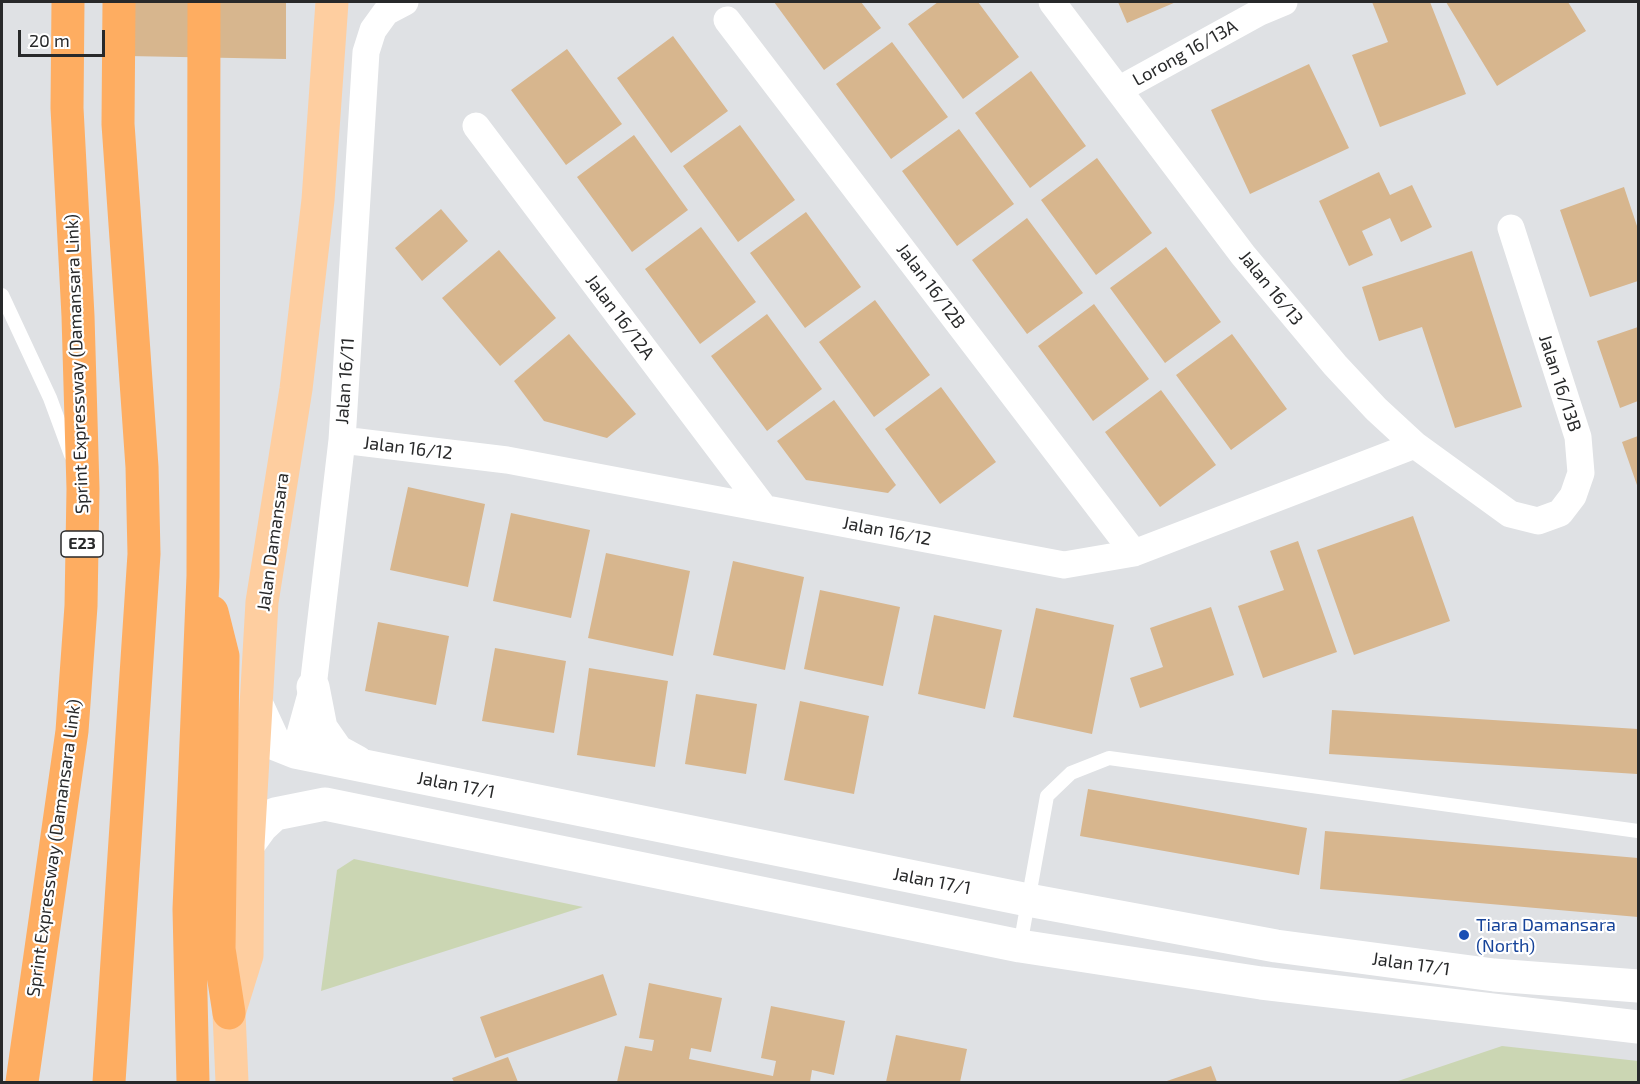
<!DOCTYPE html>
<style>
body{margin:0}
#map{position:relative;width:1640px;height:1084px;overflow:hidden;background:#dfe1e4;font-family:"Exo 2",sans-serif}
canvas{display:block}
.frame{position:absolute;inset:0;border:3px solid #28292a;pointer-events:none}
.scale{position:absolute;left:18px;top:30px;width:87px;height:27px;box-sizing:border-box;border:3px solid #28292a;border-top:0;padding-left:8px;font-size:18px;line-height:21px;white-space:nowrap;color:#28292a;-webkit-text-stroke:4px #fff;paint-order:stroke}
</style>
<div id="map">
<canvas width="1640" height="1084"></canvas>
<div class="frame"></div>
<div class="scale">20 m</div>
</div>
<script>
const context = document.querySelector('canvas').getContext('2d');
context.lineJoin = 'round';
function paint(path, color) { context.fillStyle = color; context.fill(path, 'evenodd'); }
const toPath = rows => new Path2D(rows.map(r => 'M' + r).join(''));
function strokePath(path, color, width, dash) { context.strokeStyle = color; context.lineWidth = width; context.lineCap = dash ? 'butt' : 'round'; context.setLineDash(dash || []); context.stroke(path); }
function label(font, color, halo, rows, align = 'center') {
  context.font = font + ' "Exo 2",sans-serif'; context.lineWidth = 4.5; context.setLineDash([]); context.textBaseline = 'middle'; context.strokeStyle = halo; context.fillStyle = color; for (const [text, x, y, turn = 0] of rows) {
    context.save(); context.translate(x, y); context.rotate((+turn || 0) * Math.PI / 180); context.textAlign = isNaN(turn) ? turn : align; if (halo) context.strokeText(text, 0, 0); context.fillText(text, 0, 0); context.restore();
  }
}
paint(toPath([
 [354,859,583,907,321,991,337,870],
 [1502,1046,1638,1061,1638,1082,1395,1082]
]), '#cbd6b3');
paint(toPath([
 [129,2,286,2,286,59,128,56],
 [774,2,861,2,881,28,824,70],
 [938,2,978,2,1019,57,963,99,908,24],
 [1118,2,1176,2,1127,23],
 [1372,2,1430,2,1466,94,1380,127,1352,55,1388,42],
 [1446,2,1568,2,1586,31,1497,86],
 [673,36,728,111,671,153,617,78],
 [892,42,948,117,891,159,836,84],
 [567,49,622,124,566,165,511,90],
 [1309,64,1349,148,1250,194,1211,110],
 [1031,71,1086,146,1030,188,975,113],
 [740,125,795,200,738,242,683,166],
 [959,129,1014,204,957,246,902,171],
 [634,135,688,210,632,252,577,177],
 [1097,158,1152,233,1096,275,1041,200],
 [1379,172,1390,195,1412,185,1432,227,1401,242,1390,218,1362,231,1373,255,1349,266,1319,201],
 [1624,187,1638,229,1638,281,1590,297,1560,210],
 [441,209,468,241,422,281,395,248],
 [806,212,861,287,805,328,750,253],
 [1027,218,1083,293,1027,334,972,260],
 [701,227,756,302,700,344,645,269],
 [1166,247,1221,322,1165,363,1110,288],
 [499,250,556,318,500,366,442,298],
 [1472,251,1522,407,1455,428,1422,327,1379,341,1362,287],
 [875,300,930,375,874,417,819,342],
 [1094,304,1149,379,1093,421,1038,346],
 [767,314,822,389,767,431,711,356],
 [1638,327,1638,401,1620,408,1597,341],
 [569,334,636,414,607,438,544,421,514,381],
 [1232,334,1287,409,1231,450,1176,375],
 [941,387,996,462,940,504,885,429],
 [1161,390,1216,465,1160,507,1105,432],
 [834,400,896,485,888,493,806,480,777,441],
 [1638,436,1638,488,1622,442],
 [408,487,485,504,468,587,390,570],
 [511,513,590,530,571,618,493,601],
 [1413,516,1450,621,1354,655,1317,550],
 [1298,541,1337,652,1263,678,1238,606,1284,590,1270,551],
 [606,553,690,571,673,656,588,638],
 [733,561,804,577,785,670,713,655],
 [820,590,900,607,883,686,804,669],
 [1211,607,1234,675,1140,708,1130,678,1163,667,1150,628],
 [1036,608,1114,625,1092,734,1013,717],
 [934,615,1002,630,985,709,918,694],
 [378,622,449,636,436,705,365,691],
 [495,648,566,661,554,733,482,721],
 [589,668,668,681,655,767,577,755],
 [696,694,757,704,746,774,685,764],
 [800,701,869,716,854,794,784,780],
 [1332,710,1638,729,1637,774,1329,754],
 [1088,789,1307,828,1299,875,1080,836],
 [1325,831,1638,858,1638,917,1320,889],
 [603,974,617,1015,495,1058,480,1017],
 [649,983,722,998,711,1052,691,1048,689,1059,773,1076,776,1061,761,1058,771,1006,845,1021,834,1075,812,1070,810,1082,617,1082,625,1046,652,1051,654,1040,639,1038],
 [896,1035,967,1049,960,1082,886,1082],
 [508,1057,518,1082,454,1082,452,1078],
 [1211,1066,1217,1082,1164,1082]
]), '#d7b68e');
strokePath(toPath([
 [2,295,50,398,71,455],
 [1020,946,1047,796,1071,773,1109,758,1638,831]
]), '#fff', 14);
strokePath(toPath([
 [1052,2,1243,255,1335,365,1376,409,1415,445,1510,514,1538,521,1560,513,1573,496,1581,473,1578,437,1511,228],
 [727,20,1134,553],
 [1120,89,1260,12,1284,2],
 [476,126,764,508],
 [342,440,507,460,1064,565,1134,553,1415,445],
 [295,752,313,687,342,440,366,52,373,30,386,12,405,2]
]), '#fff', 27);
strokePath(toPath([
 [313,687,321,728,337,751,357,762],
 [257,705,275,744,295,752,1028,900,1276,946,1494,975,1638,986],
 [248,845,261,827,275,814,325,804,1020,946,1261,983,1638,1027]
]), '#fff', 33);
strokePath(toPath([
 [232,1082,229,1013,247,955,248,845,262,602,296,389,318,200,332,2]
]), '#fecea0', 33);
strokePath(toPath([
 [212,612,223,656,219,949,229,1013],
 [22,1082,72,731,81,606,83,489,78,316,67,108,68,2],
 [109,1082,144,554,142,467,118,124,119,2],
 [193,1082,189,909,203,576,204,2]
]), '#fead61', 33);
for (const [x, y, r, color] of [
 [1464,935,6,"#1a4fb4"]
]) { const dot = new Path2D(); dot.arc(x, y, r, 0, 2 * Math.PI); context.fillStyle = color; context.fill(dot); strokePath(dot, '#fff', 2); }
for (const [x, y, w] of [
 [82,544,42]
]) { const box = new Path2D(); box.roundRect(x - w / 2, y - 13, w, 26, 4.5); context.fillStyle = '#fff'; context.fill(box); strokePath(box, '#28292a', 1.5); }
label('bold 16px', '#28292a', null, [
 ["E23",82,544]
]);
label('18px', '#28292a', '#fff', [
 ["Lorong 16/13A",1185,53,-29],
 ["Jalan 16/12B",931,286,53],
 ["Jalan 16/13",1271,288,51],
 ["Jalan 16/12A",620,317,53],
 ["Sprint Expressway (Damansara Link)",77,364,-92],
 ["Jalan 16/11",345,381,-86],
 ["Jalan 16/13B",1560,383,72],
 ["Jalan 16/12",408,448,7],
 ["Jalan 16/12",887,531,11],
 ["Jalan Damansara",273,542,-82],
 ["Jalan 17/1",456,785,11],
 ["Sprint Expressway (Damansara Link)",54,848,-82],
 ["Jalan 17/1",932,881,11],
 ["Jalan 17/1",1411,964,8]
]);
label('18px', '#164399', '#fff', [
 ["Tiara Damansara",1476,925],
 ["(North)",1476,946]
], 'left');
</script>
